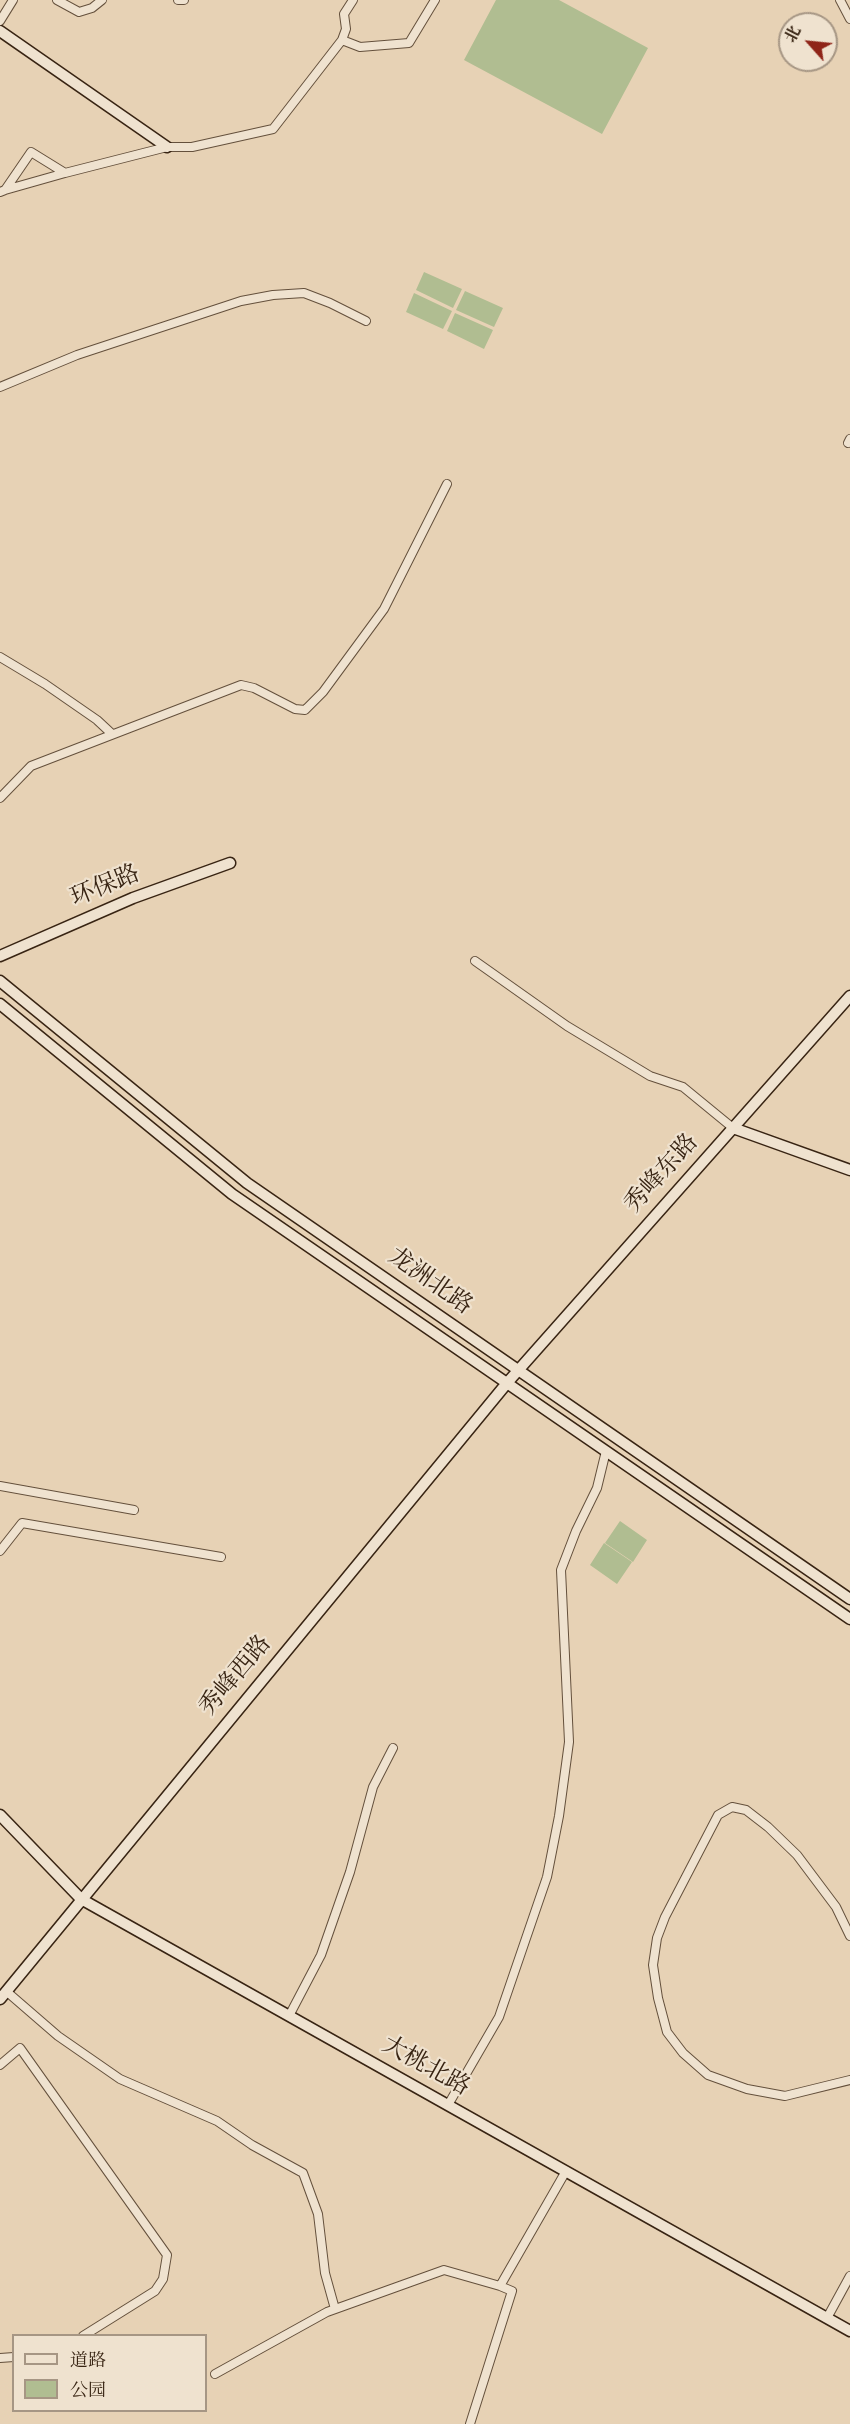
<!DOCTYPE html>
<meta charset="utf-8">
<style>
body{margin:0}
#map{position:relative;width:850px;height:2424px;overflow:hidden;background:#e7d2b5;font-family:Vollkorn,"Noto Serif SC",serif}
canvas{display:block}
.legend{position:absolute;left:12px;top:2334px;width:195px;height:78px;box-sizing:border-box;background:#efe2cf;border:2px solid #a69684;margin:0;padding:8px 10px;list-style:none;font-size:18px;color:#382413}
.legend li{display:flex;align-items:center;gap:12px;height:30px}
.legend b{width:30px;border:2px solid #a69684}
.north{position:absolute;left:778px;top:12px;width:60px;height:60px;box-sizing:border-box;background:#efe2cf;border:2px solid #a69684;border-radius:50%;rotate:297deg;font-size:16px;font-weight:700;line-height:24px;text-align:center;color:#382413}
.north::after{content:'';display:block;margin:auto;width:21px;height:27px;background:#8f2418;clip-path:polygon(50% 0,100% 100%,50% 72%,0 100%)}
</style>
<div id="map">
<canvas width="850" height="2424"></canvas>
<ul class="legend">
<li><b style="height:8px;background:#efe2cf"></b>道路</li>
<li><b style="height:16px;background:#b0bd91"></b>公园</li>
</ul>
<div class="north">北</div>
</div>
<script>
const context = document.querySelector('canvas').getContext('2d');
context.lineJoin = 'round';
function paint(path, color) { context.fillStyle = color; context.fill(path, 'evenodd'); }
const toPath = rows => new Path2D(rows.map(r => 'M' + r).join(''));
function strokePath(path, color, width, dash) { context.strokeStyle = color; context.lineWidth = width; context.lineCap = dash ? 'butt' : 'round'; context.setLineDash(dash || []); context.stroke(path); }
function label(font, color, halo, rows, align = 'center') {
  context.font = font + ' Vollkorn,"Noto Serif SC",serif'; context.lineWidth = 4.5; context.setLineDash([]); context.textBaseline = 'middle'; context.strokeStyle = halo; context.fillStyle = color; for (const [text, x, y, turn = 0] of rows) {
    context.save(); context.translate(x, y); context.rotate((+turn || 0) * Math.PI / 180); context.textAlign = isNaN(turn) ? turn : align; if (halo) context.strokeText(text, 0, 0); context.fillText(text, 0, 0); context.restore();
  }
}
paint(toPath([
 [496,0,559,0,648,48,602,134,464,60],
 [424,272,462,289,453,308,416,290],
 [465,291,503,308,494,327,456,310],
 [414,293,452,311,443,329,406,312],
 [455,313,493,330,484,349,447,331],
 [620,1521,647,1540,633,1562,605,1543],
 [604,1543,632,1562,617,1584,590,1565]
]), '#b0bd91');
const street = toPath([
 [57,0,79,12,92,8,102,0],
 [178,0,184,0],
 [840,0,850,19],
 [0,21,13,0],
 [342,40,360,47,409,43,435,0],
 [5,190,65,173],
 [0,192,5,190,31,152,65,173,167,147,192,147,273,129,342,40,346,29,344,14,353,0],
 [0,387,77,355,241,301,273,295,304,293,330,303,366,321],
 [848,443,850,439],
 [0,657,45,684,97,720,112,734],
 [0,798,31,766,241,685,254,688,295,709,305,710,323,692,384,609,447,484],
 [475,961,567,1026,650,1076,683,1087,733,1128],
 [0,1486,134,1510],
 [0,1551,22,1523,221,1557],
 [850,1936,836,1907,797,1855,768,1827,746,1810,732,1807,718,1815,665,1917,657,1938,653,1965,658,1998,667,2032,683,2053,708,2075,747,2089,785,2096,850,2080],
 [6,1991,58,2036,120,2079,217,2121,252,2145,303,2173,318,2214,325,2273,335,2309],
 [289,2016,321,1955,350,1872,373,1787,393,1748],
 [0,2065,20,2048,167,2255,163,2279,155,2291,83,2336],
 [448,2105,499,2017,547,1877,559,1816,569,1742,561,1570,576,1531,597,1488,606,1451],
 [827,2318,850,2276],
 [0,2358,14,2357],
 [215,2374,327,2312,444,2270,500,2286,566,2171],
 [470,2424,512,2291,500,2286]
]);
const secondary = toPath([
 [0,31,167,147],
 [0,956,133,898,230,863],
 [0,981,247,1183,850,1599],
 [0,1004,232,1194,850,1619],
 [733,1128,850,1170],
 [0,1815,81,1899,850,2331],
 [0,1999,507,1383,850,996]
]);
strokePath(street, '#64503c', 10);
strokePath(secondary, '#382413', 13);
strokePath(street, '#efe2cf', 8);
strokePath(secondary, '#efe2cf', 10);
label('24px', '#382413', '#efe2cf', [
 ["环保路",106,888,-22],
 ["秀峰东路",663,1175,-48],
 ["龙洲北路",429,1283,35],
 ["秀峰西路",237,1677,-50],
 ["大桃北路",425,2068,29]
]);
</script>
